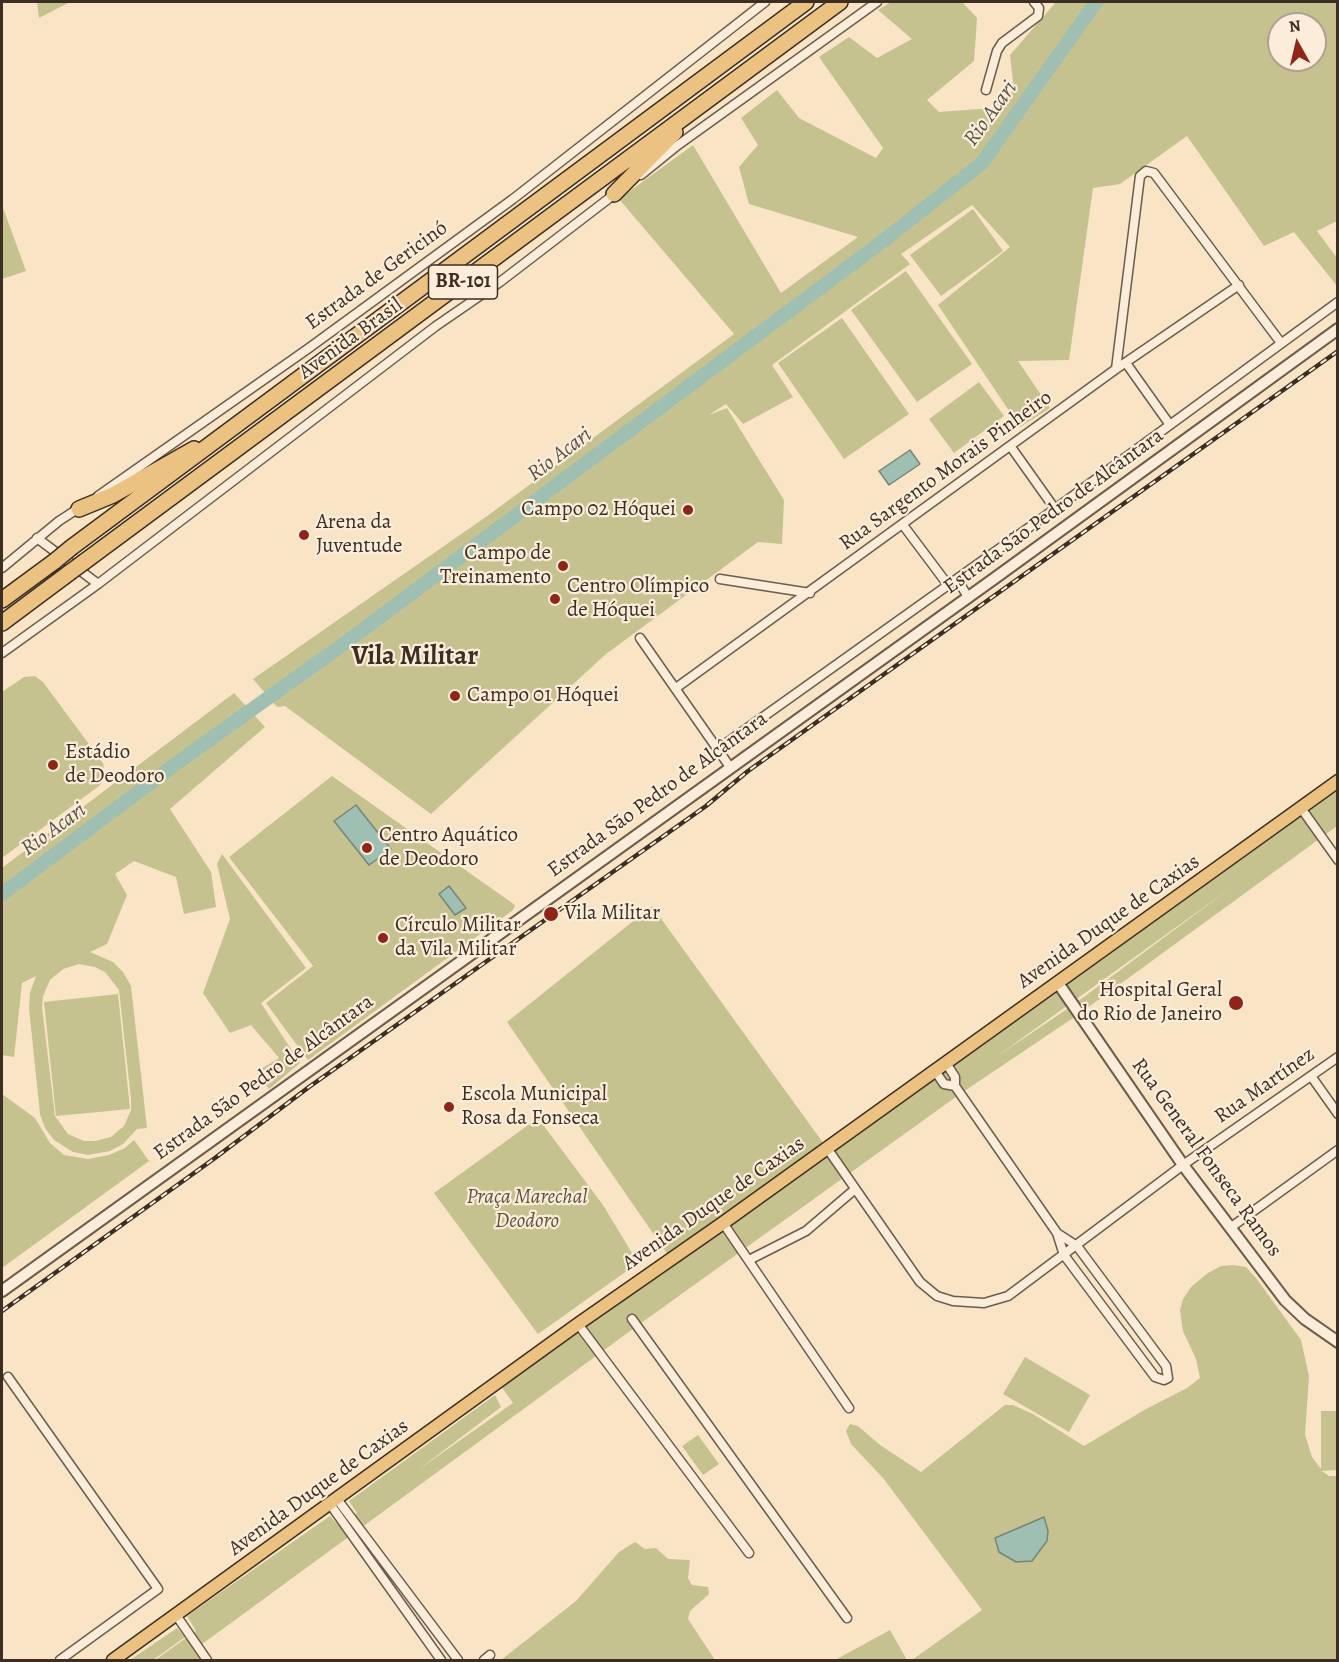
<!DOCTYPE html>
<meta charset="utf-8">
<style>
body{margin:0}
#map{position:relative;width:1339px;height:1662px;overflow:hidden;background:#f9e4c5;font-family:Alegreya,serif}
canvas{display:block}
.frame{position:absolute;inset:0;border:3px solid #3c2e22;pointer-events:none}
.north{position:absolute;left:1267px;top:12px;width:60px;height:60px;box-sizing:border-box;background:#fbedd9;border:2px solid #afa190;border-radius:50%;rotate:352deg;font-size:16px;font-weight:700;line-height:24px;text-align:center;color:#3c2e22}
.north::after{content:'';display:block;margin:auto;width:21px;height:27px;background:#8f2418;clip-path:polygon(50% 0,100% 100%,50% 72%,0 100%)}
</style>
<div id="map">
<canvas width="1339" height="1662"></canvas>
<div class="frame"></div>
<div class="north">N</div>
</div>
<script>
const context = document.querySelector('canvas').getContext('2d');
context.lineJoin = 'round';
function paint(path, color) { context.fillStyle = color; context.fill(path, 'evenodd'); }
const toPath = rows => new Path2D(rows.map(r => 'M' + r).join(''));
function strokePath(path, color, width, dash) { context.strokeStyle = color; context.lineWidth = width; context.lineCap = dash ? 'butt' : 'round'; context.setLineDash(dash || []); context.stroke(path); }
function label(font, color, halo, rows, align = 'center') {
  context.font = font + ' Alegreya,serif'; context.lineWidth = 4.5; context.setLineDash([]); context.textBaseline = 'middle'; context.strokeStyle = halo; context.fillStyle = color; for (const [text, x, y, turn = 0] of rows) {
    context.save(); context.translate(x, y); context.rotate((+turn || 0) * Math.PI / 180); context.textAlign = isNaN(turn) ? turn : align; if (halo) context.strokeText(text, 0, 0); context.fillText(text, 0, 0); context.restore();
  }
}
paint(toPath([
 [37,2,70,2,39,18],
 [891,2,962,2,977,18,974,61,927,100,939,112,993,108,1014,90,1010,55,1056,2,1337,2,1337,221,1317,231,1337,258,1337,286,1294,232,1264,246,1187,136,1120,184,1093,188,1069,360,1018,361,1050,408,1020,427,938,305,1010,247,972,205,901,254,910,264,772,365,793,397,743,424,726,404,709,415,727,408,784,500,782,544,758,542,606,654,431,814,285,706,277,707,253,679,490,514,734,334,619,199,693,145,781,293,858,237,749,204,739,167,758,145,741,118,777,90,799,118,876,158,883,148,819,57,849,37,877,58,912,39,878,10],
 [1279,24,1315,24,1315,60,1279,60],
 [2,205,26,271,2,279],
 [973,209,1003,251,941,296,910,255],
 [906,271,972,364,917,402,851,310],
 [842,318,909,414,844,459,778,363],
 [979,382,1004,416,954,453,929,419],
 [35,676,43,682,103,763,105,778,99,786,2,858,2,692,24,677],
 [234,693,265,727,170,809,211,872,216,907,184,914,176,877,134,861,115,874,127,895,107,944,90,952,113,962,123,972,131,986,147,1128,137,1129,123,1144,110,1151,88,1155,73,1152,54,1140,45,1128,40,1114,29,1008,30,993,36,976,22,983,14,1057,2,1055,2,868],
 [79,964,95,967,105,972,119,990,131,1099,131,1110,124,1126,111,1137,95,1141,84,1141,68,1134,55,1116,42,1007,43,996,50,980,63,969],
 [332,776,515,905,513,910,308,1060,266,1003,313,966,229,857],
 [1337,781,1337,826,1322,837,1079,1014,960,1094,637,1326,194,1650,201,1660,155,1660,196,1631,187,1616,330,1516,339,1526,357,1513,349,1501,495,1395,501,1407,418,1470,513,1403,498,1382,668,1255,507,1022,652,906,826,1147],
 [1232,887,1073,1005,996,1057],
 [222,854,306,968,261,1003,300,1063,269,1089,256,1072,279,1058,251,1025,230,1033,203,993,230,919,217,864],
 [118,994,130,1109,56,1116,44,1002],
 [2,1094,35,1118,50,1143,64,1155,88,1159,109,1155,125,1148,134,1140,149,1161,2,1268],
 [538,1118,603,1205,638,1263,538,1334,434,1193],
 [1233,1265,1246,1267,1256,1278,1301,1340,1309,1376,1305,1435,1312,1457,1321,1469,1321,1411,1337,1411,1337,1470,1322,1471,1329,1476,1337,1476,1337,1660,912,1660,982,1610,883,1478,851,1444,846,1431,850,1424,858,1426,880,1445,921,1472,1005,1405,1013,1405,1033,1414,1084,1446,1146,1409,1187,1388,1200,1378,1196,1359,1183,1331,1180,1310,1183,1299,1191,1287,1208,1273,1221,1266],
 [1025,1357,1090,1395,1069,1432,1003,1394],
 [698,1435,719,1464,703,1475,682,1446],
 [635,1542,645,1549,656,1548,668,1559,690,1560,688,1578,692,1585,708,1587,709,1594,690,1611,688,1619,715,1660,501,1660,576,1601,619,1552],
 [177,1628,185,1637,153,1660,130,1660],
 [890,1630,907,1660,835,1660]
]), '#c5c290');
const water = toPath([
 [910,450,920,464,889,485,879,471,910,450],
 [356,805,391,849,369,865,334,821,356,805],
 [449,886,466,908,455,915,439,894,449,886],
 [1044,1517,1048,1531,1047,1541,1032,1561,1016,1562,999,1552,995,1538,1044,1517]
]);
paint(water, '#9ebfb2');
strokePath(water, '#778578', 1.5);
strokePath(toPath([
 [2,894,188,755,345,643,883,241,982,163,1096,2]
]), '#9ebfb2', 14);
const minor = toPath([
 [986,90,997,51,1002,43,1038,16,1039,8,1034,2],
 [641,175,678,145,877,2],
 [1126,363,1170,425],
 [1116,369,1140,176,1146,171,1154,173,1281,343],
 [1011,447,1055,509],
 [98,496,309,348,513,199,765,2],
 [903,525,948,585],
 [37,538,98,584],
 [2,568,59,521,82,506],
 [720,579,810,593],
 [957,579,968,597],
 [640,638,730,767],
 [2,653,98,584,436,326,500,282,616,193],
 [676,688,1116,369,1239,285],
 [718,749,1055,509,1338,302],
 [1301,808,1338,860],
 [946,1063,955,1077,955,1086,1057,1233,1064,1255,1155,1377,1164,1380,1168,1378,1166,1366,1077,1246,1057,1233],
 [935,1071,944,1084,955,1086],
 [1311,1076,1338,1114],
 [827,1148,920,1282,937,1296,953,1301,984,1303,1008,1296,1183,1165,1338,1057],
 [723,1223,849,1408],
 [1230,1228,1338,1150],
 [749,1260,806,1231,854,1190],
 [632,1319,847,1618],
 [578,1324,749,1553],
 [8,1377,158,1589,60,1660],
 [337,1499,458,1660],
 [330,1504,441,1660],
 [176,1615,207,1660],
 [484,1660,490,1655]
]);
const tertiary = toPath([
 [1058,983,1183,1165,1285,1300,1305,1319,1338,1342],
 [2,1291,995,578,1338,329]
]);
const primary = toPath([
 [113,1660,578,1324,723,1223,1338,781]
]);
const motorway = toPath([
 [614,194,675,132],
 [79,509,113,495,194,449],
 [72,547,806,2],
 [84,562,840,2],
 [2,600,55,561],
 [2,623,69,573]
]);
strokePath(minor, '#6b5c4b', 11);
strokePath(tertiary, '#6b5c4b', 14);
strokePath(primary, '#3c2e22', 15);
strokePath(motorway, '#3c2e22', 18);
strokePath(minor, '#fbedd9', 8);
strokePath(tertiary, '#fbedd9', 10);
strokePath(primary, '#ecc282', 12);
strokePath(motorway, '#ecc282', 15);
const rail = toPath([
 [2,1311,215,1158,309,1087,706,806,748,771,1338,351]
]);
strokePath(rail, '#3c2e22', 4.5);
strokePath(rail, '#fbedd9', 2, [7]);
const motorwayBridge = toPath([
 [55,561,72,547],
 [69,573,84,562]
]);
strokePath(motorwayBridge, '#3c2e22', 18, []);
strokePath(motorwayBridge, '#ecc282', 15);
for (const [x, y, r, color] of [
 [688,510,6,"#8f2418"],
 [304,535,6,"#8f2418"],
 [563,566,6,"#8f2418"],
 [555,599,6,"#8f2418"],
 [455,696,6,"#8f2418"],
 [53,765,6,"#8f2418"],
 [367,848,6,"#8f2418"],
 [551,914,8,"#8f2418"],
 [383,938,6,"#8f2418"],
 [1236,1003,8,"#8f2418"],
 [449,1107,6,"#8f2418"]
]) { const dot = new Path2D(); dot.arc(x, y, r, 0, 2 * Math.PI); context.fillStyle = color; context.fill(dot); strokePath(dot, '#fbedd9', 2); }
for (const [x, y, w] of [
 [463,282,69]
]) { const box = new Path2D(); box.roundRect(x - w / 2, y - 17, w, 34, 4.5); context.fillStyle = '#fbedd9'; context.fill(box); strokePath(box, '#3c2e22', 1.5); }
label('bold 20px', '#3c2e22', null, [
 ["BR-101",463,282]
]);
label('21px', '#3c2e22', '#fbedd9', [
 ["Estrada de Gericinó",377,276,-36],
 ["Avenida Brasil",351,339,-36],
 ["Rua Sargento Morais Pinheiro",946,471,-36],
 ["Estrada São Pedro de Alcântara",1054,512,-36],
 ["Estrada São Pedro de Alcântara",658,795,-36],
 ["Avenida Duque de Caxias",1109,922,-35],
 ["Estrada São Pedro de Alcântara",264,1078,-36],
 ["Rua Martínez",1265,1086,-35],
 ["Rua General Fonseca Ramos",1206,1158,54],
 ["Avenida Duque de Caxias",714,1204,-35],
 ["Avenida Duque de Caxias",319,1488,-36]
]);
label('21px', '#3c2e22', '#fbedd9', [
 ["Campo 02 Hóquei",676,510,"right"],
 ["Arena da",316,523],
 ["Juventude",316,547],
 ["Campo de",551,554,"right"],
 ["Treinamento",551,578,"right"],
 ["Centro Olímpico",567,587],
 ["de Hóquei",567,611],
 ["Campo 01 Hóquei",467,696],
 ["Estádio",65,753],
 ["de Deodoro",65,777],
 ["Centro Aquático",379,836],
 ["de Deodoro",379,860],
 ["Vila Militar",564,914],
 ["Círculo Militar",395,926],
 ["da Vila Militar",395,950],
 ["Hospital Geral",1222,991,"right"],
 ["do Rio de Janeiro",1222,1015,"right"],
 ["Escola Municipal",461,1095],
 ["Rosa da Fonseca",461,1119]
], 'left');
label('italic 21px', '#5e533e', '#fbedd9', [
 ["Praça Marechal",527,1198],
 ["Deodoro",527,1222]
]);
label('italic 22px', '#545246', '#fbedd9', [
 ["Rio Acari",991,114,-54],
 ["Rio Acari",560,455,-37],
 ["Rio Acari",54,830,-36]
]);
label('bold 27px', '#3c2e22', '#fbedd9', [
 ["Vila Militar",415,657]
]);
</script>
